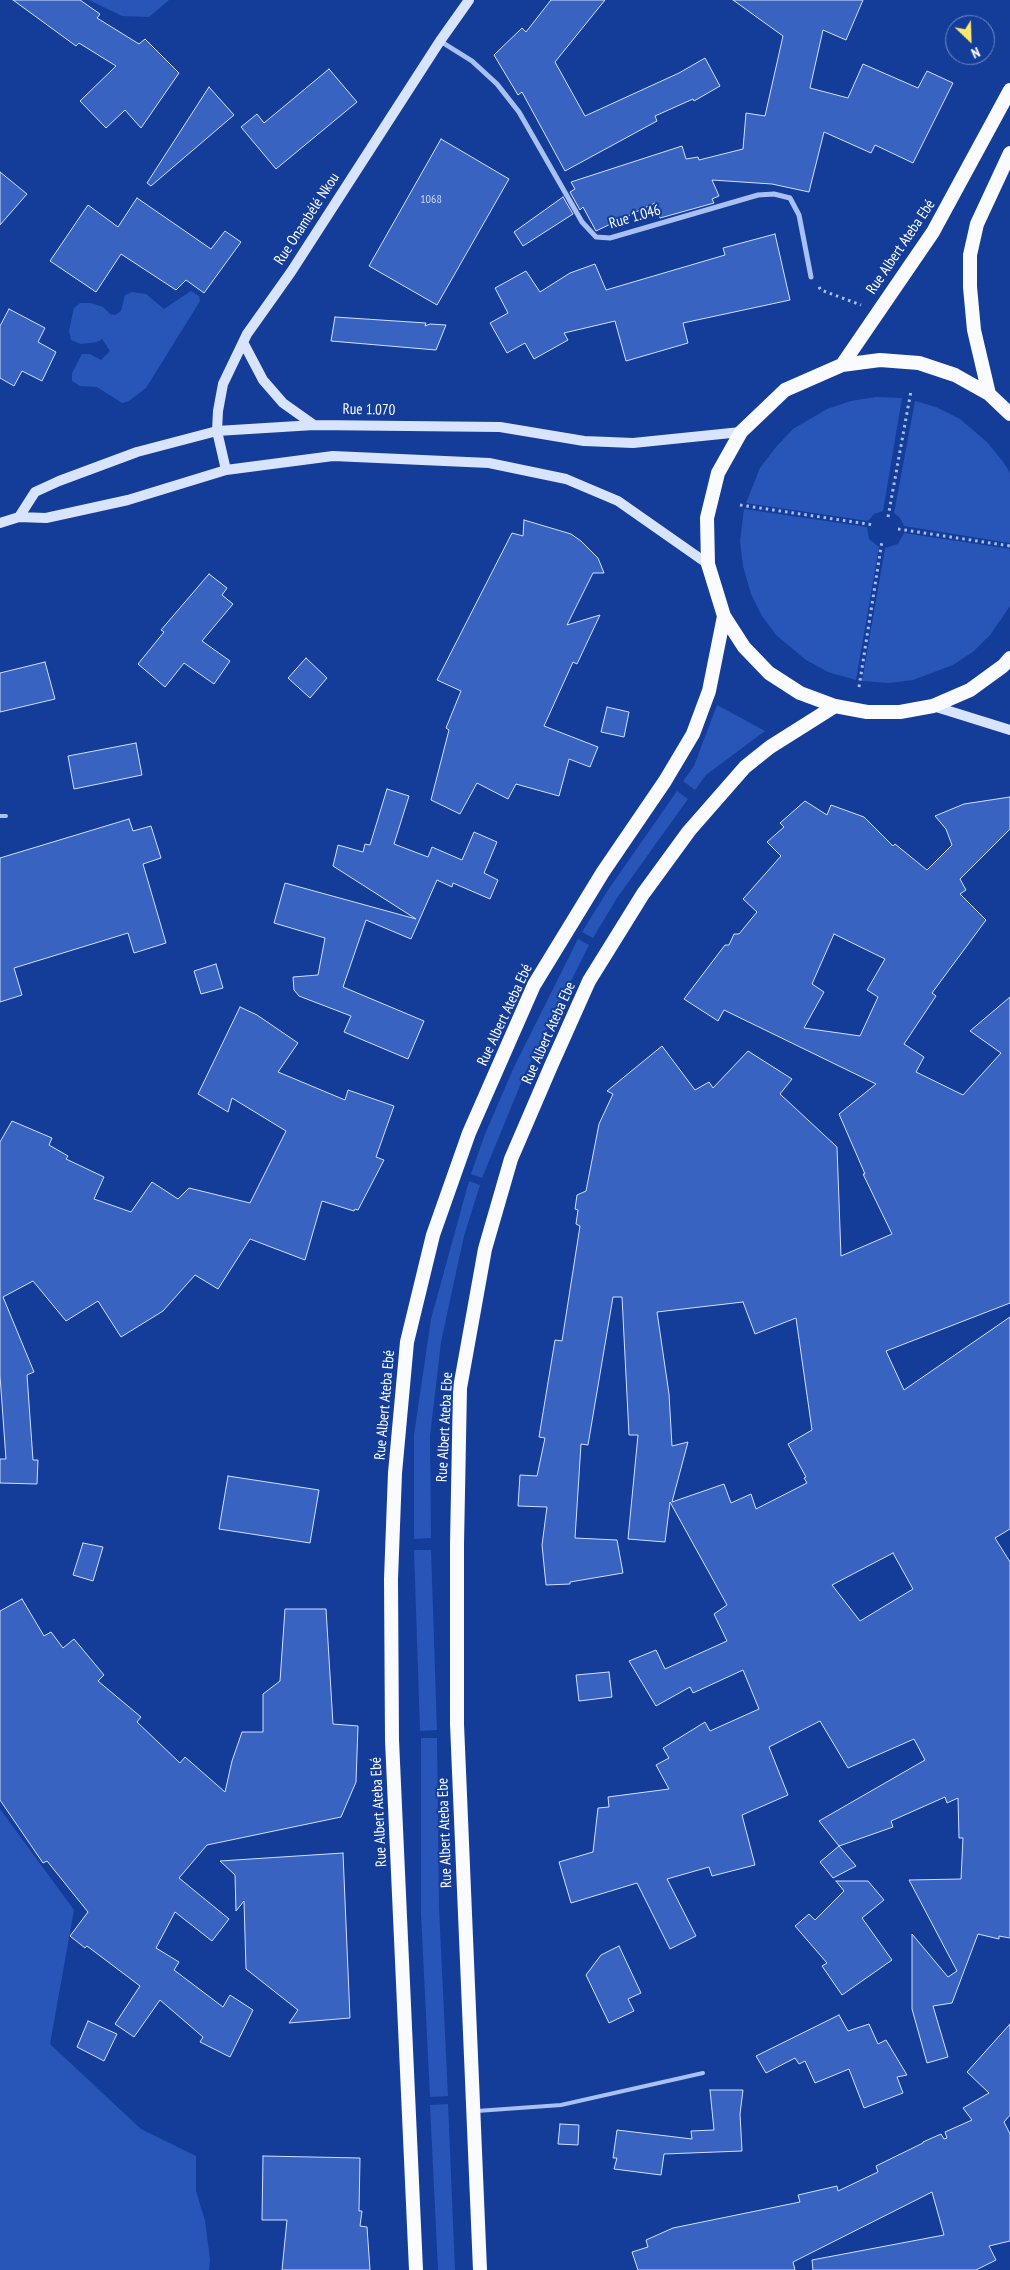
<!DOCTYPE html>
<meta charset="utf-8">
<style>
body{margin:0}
#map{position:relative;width:1010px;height:2270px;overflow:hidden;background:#143d9a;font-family:"PT Sans Narrow",sans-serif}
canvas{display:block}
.north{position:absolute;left:945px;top:15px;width:50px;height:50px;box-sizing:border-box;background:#143d9a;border:1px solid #728bc2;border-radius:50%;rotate:156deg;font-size:14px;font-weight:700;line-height:20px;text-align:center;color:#fff}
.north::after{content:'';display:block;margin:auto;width:18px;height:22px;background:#ffe86a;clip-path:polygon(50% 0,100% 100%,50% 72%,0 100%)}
</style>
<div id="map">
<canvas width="1010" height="2270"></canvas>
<div class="north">N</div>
</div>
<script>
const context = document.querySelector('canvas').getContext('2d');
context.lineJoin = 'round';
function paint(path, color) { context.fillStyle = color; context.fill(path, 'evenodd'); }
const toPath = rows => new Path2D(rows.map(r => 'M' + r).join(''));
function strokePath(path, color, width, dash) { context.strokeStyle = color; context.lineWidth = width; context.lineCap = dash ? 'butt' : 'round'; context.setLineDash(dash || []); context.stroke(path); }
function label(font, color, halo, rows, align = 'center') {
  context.font = font + ' "PT Sans Narrow",sans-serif'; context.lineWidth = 4; context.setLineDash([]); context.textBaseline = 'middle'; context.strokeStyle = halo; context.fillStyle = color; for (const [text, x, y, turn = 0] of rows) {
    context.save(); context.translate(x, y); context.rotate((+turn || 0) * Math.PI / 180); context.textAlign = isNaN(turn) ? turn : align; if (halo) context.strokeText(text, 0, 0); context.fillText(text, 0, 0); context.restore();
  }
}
paint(toPath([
 [89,0,169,0,149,17,122,16],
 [191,291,199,296,200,301,146,388,129,401,122,403,97,387,80,386,72,381,72,373,82,354,90,354,101,360,110,351,102,339,97,342,81,344,71,340,69,331,74,308,80,303,91,303,103,307,110,314,115,315,121,311,125,295,132,292,146,294,164,309],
 [876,397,902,398,883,511,874,514,868,521,746,503,760,468,776,447,793,429,827,409,851,401],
 [915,401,936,407,960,419,987,442,1004,463,1010,473,1010,543,904,526,900,518,894,513],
 [744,509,867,527,869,539,879,547,856,680,828,672,806,660,776,635,762,616,751,594,743,566,740,541],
 [904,533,1010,549,1010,606,990,635,974,651,953,665,913,680,889,683,862,681,885,548,898,544],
 [717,705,765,731,706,775,695,790,683,781,694,766],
 [677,791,688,799,617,898,593,938,582,932,608,890],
 [578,939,589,945,526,1071,482,1178,471,1174,485,1134,514,1067],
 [469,1181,480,1185,464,1236,441,1342,430,1436,431,1538,414,1539,414,1435,431,1319],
 [414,1550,431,1550,437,1730,420,1731],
 [421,1738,437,1738,439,1908,448,2096,430,2097,421,1914],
 [0,1809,74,1910,50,2044,141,2129,196,2156,196,2191,205,2221,210,2259,209,2270,0,2270],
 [448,2104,455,2270,438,2270,430,2105]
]), '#2755b8');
const building = toPath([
 [13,0,80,0,100,14,97,18,139,44,145,39,179,73,141,128,125,110,106,128,80,101,116,66,79,43,76,46,13,0],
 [551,0,605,0,555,62,585,116,679,73,705,58,720,86,694,101,693,99,655,116,657,121,565,171,522,92,518,95,494,55,522,28,526,32,551,0],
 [733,0,863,0,846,40,823,30,810,88,848,98,863,64,918,88,927,71,953,83,913,163,875,145,871,153,824,132,809,192,772,184,712,180,719,196,712,199,714,203,660,218,655,203,596,231,583,207,580,210,570,192,575,189,571,182,682,146,686,159,698,157,699,160,743,149,746,113,765,116,783,36,733,0],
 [329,69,357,102,276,169,241,127,257,114,264,123,329,69],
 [209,87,234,115,151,186,147,183,209,87],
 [441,139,509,179,437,305,369,266,441,139],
 [0,172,27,194,0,225,0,172],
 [563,197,573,214,523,246,514,232,563,197],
 [137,198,211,249,225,231,241,242,204,293,186,280,176,290,121,254,96,292,50,261,88,205,118,227,137,198],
 [775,234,790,300,683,323,688,343,626,361,615,321,564,333,568,340,534,359,525,343,507,353,490,323,508,313,495,288,526,271,540,292,570,273,595,264,606,290,725,255,723,248,775,234],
 [9,309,45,328,38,342,56,352,42,381,22,371,14,386,0,378,0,326,9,309],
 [335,317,426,323,425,326,430,324,446,325,436,350,331,341,335,317],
 [524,520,571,534,581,541,598,558,604,573,593,573,567,625,600,615,577,664,573,662,544,726,598,747,590,767,569,759,559,796,516,784,508,799,477,783,460,814,431,800,449,730,446,728,461,691,437,680,512,533,523,536,524,520],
 [209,574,227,588,222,595,233,604,202,641,230,661,214,684,184,663,165,687,138,664,164,632,161,630,209,574],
 [306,658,327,678,310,698,288,678,306,658],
 [45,662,55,699,0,712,0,673,45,662],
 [607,707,629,712,624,737,601,732,607,707],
 [136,743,142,775,74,789,68,756,136,743],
 [387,789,409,796,394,844,428,857,432,847,462,860,474,832,497,842,484,873,498,880,490,899,453,883,452,887,437,880,411,939,366,920,343,987,424,1021,408,1059,344,1032,351,1016,299,996,294,990,293,977,318,975,325,938,274,923,285,883,416,919,333,866,338,845,363,852,365,844,370,845,387,789],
 [1010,797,1010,829,960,879,966,890,960,894,986,920,932,993,936,996,904,1044,924,1057,916,1072,963,1095,1001,1053,970,1031,1010,997,1010,1303,886,1351,904,1390,1010,1317,1010,1529,995,1538,1010,1562,1010,1938,999,1936,999,1939,978,1934,952,2003,933,2006,948,2057,927,2063,912,2009,912,1934,948,1977,957,1971,909,1880,961,1879,963,1838,959,1838,958,1798,947,1803,945,1797,891,1821,893,1827,839,1846,819,1821,925,1760,914,1739,848,1768,820,1721,769,1747,788,1795,742,1815,755,1865,712,1876,709,1867,667,1879,696,1936,670,1949,637,1883,571,1903,559,1862,593,1852,598,1808,609,1807,608,1797,669,1789,656,1765,669,1758,663,1748,705,1722,710,1731,759,1709,743,1670,693,1693,690,1687,656,1706,629,1661,656,1650,665,1669,727,1641,714,1614,727,1605,670,1502,665,1542,628,1539,638,1435,629,1435,622,1297,613,1297,588,1445,581,1444,575,1538,617,1540,623,1573,570,1582,570,1584,546,1585,542,1545,547,1507,518,1506,520,1475,537,1476,545,1438,539,1437,555,1340,562,1341,580,1226,576,1224,578,1210,575,1209,577,1195,586,1191,599,1124,613,1094,607,1091,662,1046,695,1090,709,1082,713,1088,748,1051,792,1079,780,1094,837,1147,841,1256,892,1234,863,1174,865,1174,839,1114,876,1084,724,1010,718,1021,684,999,725,945,729,945,734,934,739,934,757,912,743,899,781,856,767,842,784,827,780,823,805,801,827,815,831,805,864,817,893,846,895,844,927,870,952,845,946,829,935,816,964,804,1010,797],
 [834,934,885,959,867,990,878,997,860,1036,804,1028,824,992,812,984,834,934],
 [743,1302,755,1334,796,1318,812,1430,788,1444,806,1477,804,1478,807,1483,756,1509,751,1494,731,1503,724,1484,672,1502,688,1442,672,1446,669,1394,657,1312,743,1302],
 [893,1553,913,1589,860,1621,832,1585,893,1553],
 [129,819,133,831,151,826,161,858,143,864,166,943,134,953,128,933,14,968,22,995,0,1002,0,858,129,819],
 [216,964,223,988,201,994,194,971,216,964],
 [240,1007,257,1015,298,1043,278,1072,345,1100,348,1090,394,1106,376,1157,384,1160,358,1210,355,1209,354,1211,322,1201,305,1260,250,1239,218,1289,195,1275,163,1311,121,1337,98,1301,66,1321,33,1281,3,1297,34,1372,27,1375,33,1460,38,1460,37,1484,0,1483,0,1459,6,1459,0,1376,0,1142,12,1121,52,1138,49,1145,68,1156,66,1159,104,1177,94,1199,131,1212,152,1182,178,1199,189,1188,250,1203,286,1131,232,1098,228,1112,198,1094,240,1007],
 [228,1476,319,1490,310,1543,219,1529,228,1476],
 [83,1543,103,1547,93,1581,73,1575,83,1543],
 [22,1599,44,1636,51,1632,63,1648,74,1639,104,1675,98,1681,141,1717,137,1722,180,1763,185,1757,225,1792,232,1761,242,1732,263,1732,263,1694,280,1681,285,1609,326,1609,333,1724,358,1726,356,1782,341,1817,207,1845,179,1878,229,1919,212,1941,175,1912,156,1948,179,1962,174,1970,223,2007,230,1995,253,2010,230,2057,200,2042,203,2037,160,2000,134,2037,115,2024,140,1986,87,1946,85,1948,70,1936,88,1912,47,1861,43,1863,0,1800,0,1611,22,1599],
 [609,1672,612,1697,579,1701,576,1675,609,1672],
 [839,1846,856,1866,833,1878,820,1862,839,1846],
 [343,1853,350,2018,289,2023,298,2010,246,1969,244,1901,236,1911,235,1875,220,1861,343,1853],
 [836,1881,868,1881,884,1900,862,1918,892,1960,842,1995,822,1966,827,1963,795,1926,809,1914,815,1920,844,1891,836,1881],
 [619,1946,641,1993,628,1999,634,2011,609,2023,586,1975,601,1955,619,1946],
 [839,2015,848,2031,869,2024,878,2044,886,2040,907,2075,897,2077,903,2093,864,2108,849,2069,815,2083,805,2061,799,2064,795,2058,766,2073,756,2056,839,2015],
 [88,2021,117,2034,104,2061,77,2047,88,2021],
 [1010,2024,1010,2115,1004,2122,1010,2134,1010,2241,989,2246,996,2260,976,2270,813,2270,812,2260,944,2235,932,2192,793,2262,795,2270,638,2270,632,2252,648,2247,646,2240,673,2228,800,2202,798,2195,837,2186,838,2191,878,2172,876,2166,923,2143,923,2142,941,2134,944,2139,947,2138,945,2132,972,2120,963,2108,989,2093,967,2072,1010,2024],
 [710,2090,743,2090,740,2114,742,2151,664,2154,661,2175,614,2169,617,2158,613,2158,617,2130,692,2139,691,2131,714,2130,710,2090],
 [560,2124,579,2125,578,2145,558,2144,560,2124],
 [263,2156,360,2158,359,2211,362,2211,360,2226,367,2227,370,2270,282,2270,287,2220,262,2220,263,2156]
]);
paint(building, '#3863c0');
strokePath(building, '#d1dffd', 1);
strokePath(toPath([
 [819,287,821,290,861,305],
 [740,505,874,525],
 [888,517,911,391],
 [898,529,1010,546],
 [859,687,882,541]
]), '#a9c0f3', 3, [2.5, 4]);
strokePath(toPath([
 [0,816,6,816],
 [477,2111,561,2105,703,2073]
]), '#a9c0f3', 4);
strokePath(toPath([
 [440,41,472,61,497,84,519,112,582,222,596,237,610,238,758,195,774,194,790,198,799,215,811,277]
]), '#a9c0f3', 5);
strokePath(toPath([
 [243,342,263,380,283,403,314,425],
 [226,470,217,431,218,411,223,384,247,334,291,272,440,41,469,0],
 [19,517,35,492,59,481,137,452,217,431,314,425,500,427,584,441,633,443,741,432],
 [0,523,19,517,46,518,128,500,226,470,333,456,489,463,566,479,618,501,708,564],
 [933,706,1010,730]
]), '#d8e3fd', 10);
strokePath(toPath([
 [842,365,933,232,1010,90],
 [989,394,974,330,970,287,970,255,977,224,1010,153],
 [1010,414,989,394,955,375,919,363,880,360,842,365,785,390,741,432,718,473,707,518,708,564,724,616,744,647,769,673,800,693,835,706,867,712,900,712,933,706,970,690,1003,666,1010,658],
 [416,2270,392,1740,391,1579,395,1473,407,1342,433,1235,469,1133,534,985,603,872,665,781,693,734,709,691,724,616],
 [480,2270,457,1724,457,1544,460,1388,485,1249,511,1159,551,1066,589,981,643,894,689,831,745,767,770,747,835,706]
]), '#fafbff', 14);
label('12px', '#cdd8ef', null, [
 ["1068",431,200]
]);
label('15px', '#fff', '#143d9a', [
 ["Rue 1.046",635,217,-16],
 ["Rue Onambélé Nkou",307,219,-57],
 ["Rue Albert Ateba Ebé",901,247,-56],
 ["Rue 1.070",369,410,1],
 ["Rue Albert Ateba Ebé",505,1015,-65],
 ["Rue Albert Ateba Ebe",549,1033,-66],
 ["Rue Albert Ateba Ebé",385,1405,-85],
 ["Rue Albert Ateba Ebe",445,1427,-87],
 ["Rue Albert Ateba Ebé",379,1812,-93],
 ["Rue Albert Ateba Ebe",445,1833,-92]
]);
</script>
